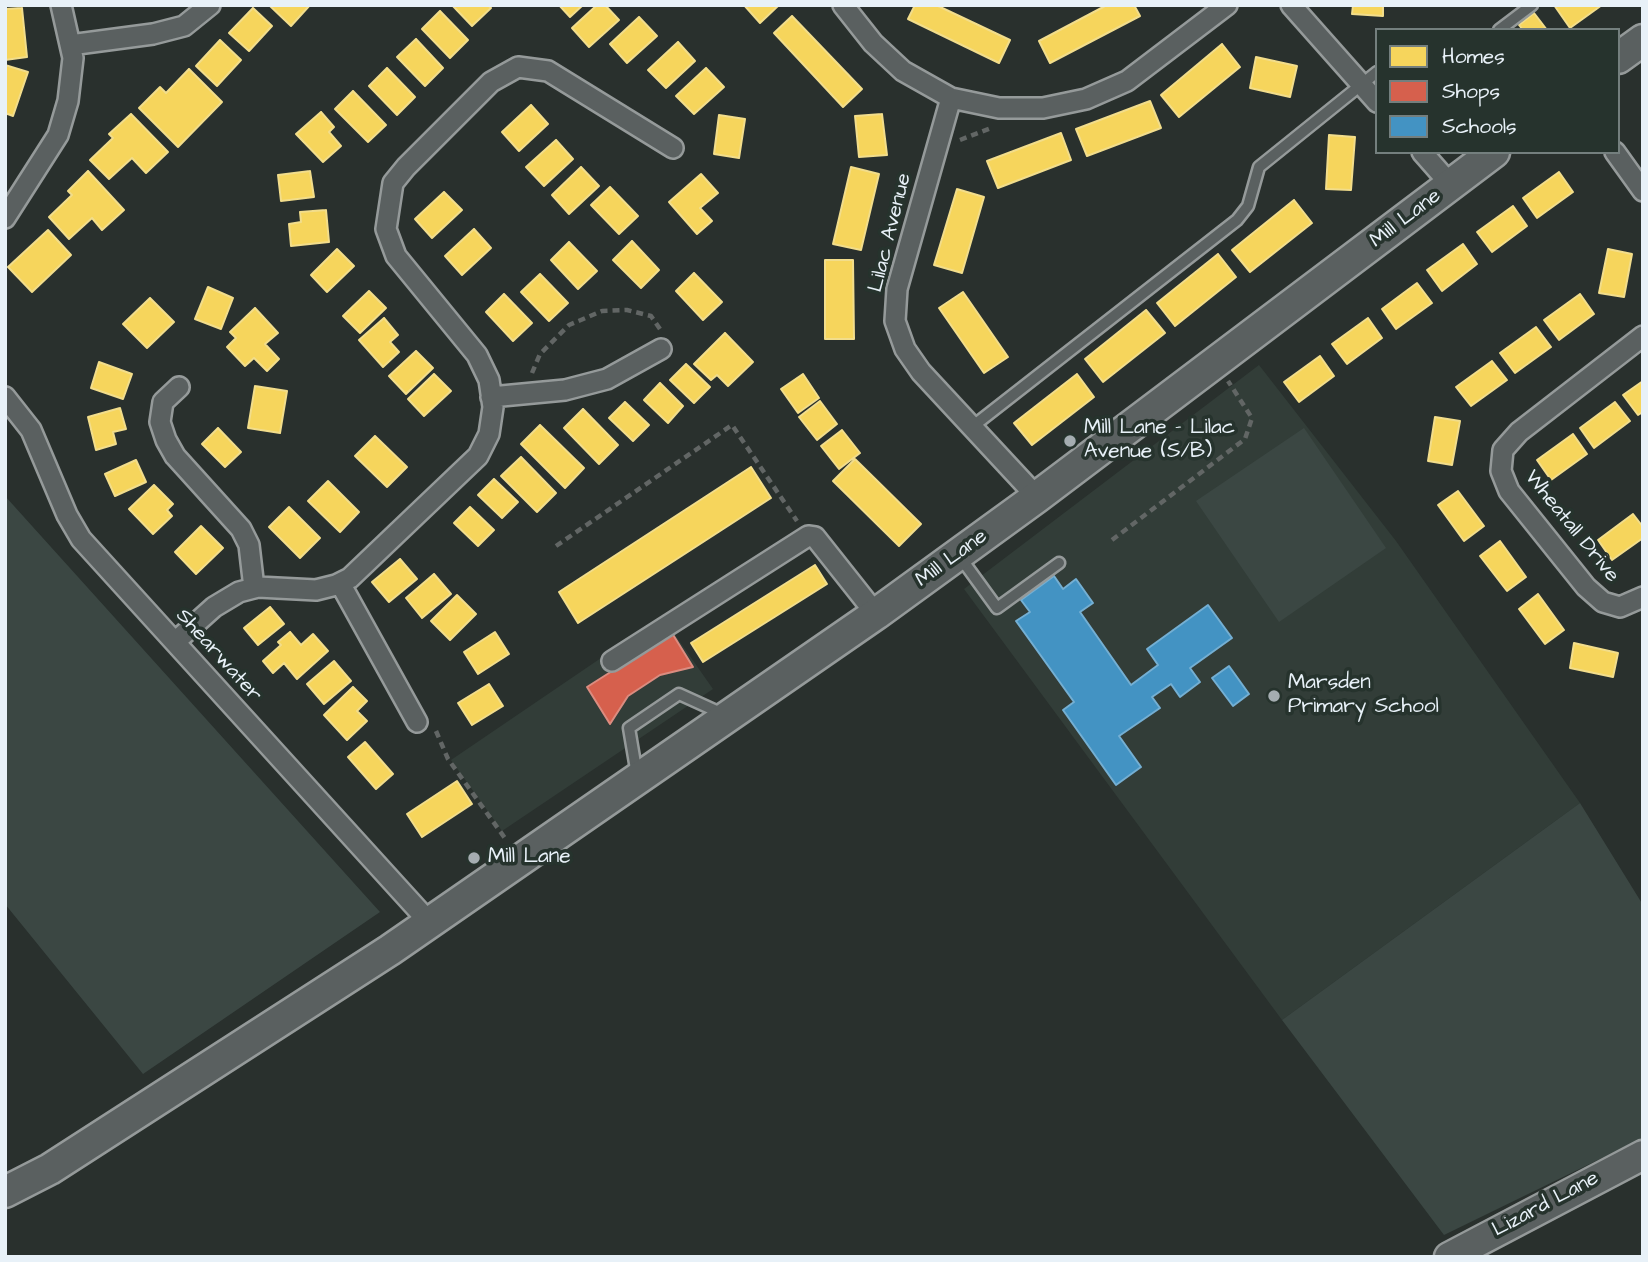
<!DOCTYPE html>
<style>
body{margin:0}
#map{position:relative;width:1648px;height:1262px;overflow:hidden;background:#29302d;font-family:"Architects Daughter",sans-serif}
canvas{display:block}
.frame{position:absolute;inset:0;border:7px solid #e8f1f8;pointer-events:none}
.legend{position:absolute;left:1375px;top:28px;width:245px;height:126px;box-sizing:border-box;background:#26332d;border:2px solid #747f7e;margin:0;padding:9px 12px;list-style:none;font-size:21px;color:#e8f1f8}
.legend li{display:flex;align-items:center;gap:14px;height:35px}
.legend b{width:35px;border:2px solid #747f7e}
</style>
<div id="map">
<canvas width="1648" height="1262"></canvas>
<div class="frame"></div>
<ul class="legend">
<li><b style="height:19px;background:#f6d55c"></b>Homes</li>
<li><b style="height:19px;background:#d6604d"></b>Shops</li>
<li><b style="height:19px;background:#4393c3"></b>Schools</li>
</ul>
</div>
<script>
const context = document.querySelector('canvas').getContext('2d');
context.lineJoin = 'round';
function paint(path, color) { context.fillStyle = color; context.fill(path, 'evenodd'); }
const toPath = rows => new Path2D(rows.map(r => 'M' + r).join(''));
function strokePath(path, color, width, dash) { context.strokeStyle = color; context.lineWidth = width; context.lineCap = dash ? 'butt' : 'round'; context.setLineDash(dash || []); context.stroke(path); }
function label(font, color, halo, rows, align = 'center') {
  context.font = font + ' "Architects Daughter",sans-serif'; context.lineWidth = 7; context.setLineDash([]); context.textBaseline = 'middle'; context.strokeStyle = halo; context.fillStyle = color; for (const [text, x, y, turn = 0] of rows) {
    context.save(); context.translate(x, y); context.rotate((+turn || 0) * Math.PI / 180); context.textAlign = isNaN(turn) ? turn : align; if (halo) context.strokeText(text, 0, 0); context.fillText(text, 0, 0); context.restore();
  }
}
paint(toPath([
 [1259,365,1396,541,1580,803,1282,1020,964,589],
 [673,632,713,689,502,831,451,760,601,658,610,672]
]), '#323d38');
paint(toPath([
 [1304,428,1386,548,1279,622,1196,501],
 [5,496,380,912,143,1074,5,904],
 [1580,803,1643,905,1643,1138,1444,1235,1282,1020]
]), '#3b4743');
const homes = toPath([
 [269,5,310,5,291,26,269,5],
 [452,5,488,5,491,8,472,26,452,5],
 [559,5,583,5,570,17,559,5],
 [597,5,605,5,619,20,589,47,572,28,597,5],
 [744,5,779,5,760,23,744,5],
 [915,5,936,5,1010,40,999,63,908,19,915,5],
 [1107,5,1134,5,1140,16,1050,63,1039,41,1107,5],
 [1353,5,1383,5,1383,16,1352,14,1353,5],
 [1554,5,1602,5,1570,28,1554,5],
 [22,8,27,57,5,60,5,9,22,8],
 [253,8,272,26,249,51,229,33,253,8],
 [440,11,468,40,450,58,422,29,440,11],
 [1534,13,1547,30,1523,30,1519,25,1534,13],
 [792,16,862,89,843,107,774,33,792,16],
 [639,17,657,36,627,63,610,44,639,17],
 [416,39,443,68,425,86,397,57,416,39],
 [220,40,241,60,217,86,196,66,220,40],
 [678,42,695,61,666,88,648,70,678,42],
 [1222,44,1240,67,1179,117,1161,95,1222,44],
 [1256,57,1297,66,1290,97,1250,88,1256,57],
 [5,65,28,72,13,116,5,113,5,65],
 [387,68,415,97,397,115,369,86,387,68],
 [706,68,724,87,694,114,676,96,706,68],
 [189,69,222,102,178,147,139,108,160,87,166,93,189,69],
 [353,91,386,125,368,142,335,109,353,91],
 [1150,101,1161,128,1087,156,1076,129,1150,101],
 [531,105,548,124,519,151,502,132,531,105],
 [321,112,334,127,329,132,341,146,323,162,296,134,321,112],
 [131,114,168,152,146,173,132,158,109,179,90,160,113,138,109,134,131,114],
 [882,114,887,155,859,157,855,116,882,114],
 [719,115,745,119,739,158,714,154,719,115],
 [1061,133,1071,160,998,188,987,161,1061,133],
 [1329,135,1355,137,1351,190,1326,189,1329,135],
 [556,140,573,159,544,186,526,167,556,140],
 [581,167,599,186,569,214,552,195,581,167],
 [851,167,879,174,861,250,833,244,851,167],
 [88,171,124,210,102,230,92,218,69,239,49,217,72,195,68,191,88,171],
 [310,171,314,197,281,201,278,175,310,171],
 [1559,172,1573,192,1537,218,1523,198,1559,172],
 [701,174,718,193,700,208,712,221,697,234,669,202,701,174],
 [610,187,638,216,619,234,591,205,610,187],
 [957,189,984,197,962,273,934,265,957,189],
 [444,192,462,210,432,238,415,219,444,192],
 [1294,200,1312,223,1250,272,1232,250,1294,200],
 [1513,206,1527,226,1492,252,1477,232,1513,206],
 [326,210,329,242,291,246,289,224,301,222,300,212,326,210],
 [474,229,491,248,462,275,445,256,474,229],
 [48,230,71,255,32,292,8,267,48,230],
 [632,241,659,270,641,288,613,260,632,241],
 [569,242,597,271,578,289,551,260,569,242],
 [1463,244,1477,264,1442,291,1427,270,1463,244],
 [337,249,354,266,327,292,311,275,337,249],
 [1608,249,1632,254,1624,297,1599,293,1608,249],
 [1218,254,1236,277,1175,326,1157,303,1218,254],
 [825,260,853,260,854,339,825,339,825,260],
 [694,273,722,302,703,320,676,291,694,273],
 [540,274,568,303,549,321,521,292,540,274],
 [1417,283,1432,303,1396,329,1382,309,1417,283],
 [208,287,233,298,221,329,195,319,208,287],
 [369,291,386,308,360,333,343,316,369,291],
 [963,292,1008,357,984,373,939,308,963,292],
 [504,294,532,323,513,341,486,312,504,294],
 [1580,294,1594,314,1559,340,1544,320,1580,294],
 [150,298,174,322,147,348,123,324,150,298],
 [255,308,278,333,265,344,279,359,267,371,254,358,245,366,227,347,236,338,230,332,255,308],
 [1146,310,1165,333,1103,382,1085,359,1146,310],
 [384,318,398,335,390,342,399,352,383,367,359,340,384,318],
 [1368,318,1382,338,1347,364,1332,344,1368,318],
 [1536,327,1551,347,1515,373,1500,353,1536,327],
 [725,333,753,362,728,386,717,375,711,380,694,364,725,333],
 [416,351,433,368,406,394,389,376,416,351],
 [1320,356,1334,376,1299,402,1284,382,1320,356],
 [1492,361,1507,380,1471,406,1456,387,1492,361],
 [99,362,132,374,123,399,91,388,99,362],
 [686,364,710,387,694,403,670,380,686,364],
 [434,374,451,391,424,416,408,399,434,374],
 [803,374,819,398,798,413,781,389,803,374],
 [1077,374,1094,397,1032,445,1014,423,1077,374],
 [1643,381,1643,412,1638,415,1623,395,1643,381],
 [660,383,683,406,668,423,644,400,660,383],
 [255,386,287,391,280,433,248,428,255,386],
 [820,401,837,424,817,440,799,417,820,401],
 [625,402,649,425,633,441,609,418,625,402],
 [1615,402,1630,421,1594,448,1580,428,1615,402],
 [120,408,126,429,113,432,116,444,96,450,88,417,120,408],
 [583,409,618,445,599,464,564,428,583,409],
 [1435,417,1460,421,1452,465,1428,461,1435,417],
 [540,425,584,468,565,488,521,444,540,425],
 [218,428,241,452,225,467,202,444,218,428],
 [842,430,860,453,839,469,821,446,842,430],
 [1573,434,1587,454,1551,480,1537,460,1573,434],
 [375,436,407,467,387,487,355,456,375,436],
 [521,457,556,493,537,512,501,476,521,457],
 [855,459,921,524,899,546,833,481,855,459],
 [136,460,146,482,115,496,105,474,136,460],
 [751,467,771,498,578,623,559,592,751,467],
 [494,479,518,502,502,518,478,495,494,479],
 [328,481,359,512,340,532,308,501,328,481],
 [154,485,173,504,167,510,172,516,153,534,129,509,154,485],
 [1458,491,1484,526,1464,541,1438,505,1458,491],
 [289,507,320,538,300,558,269,527,289,507],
 [470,507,494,530,478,546,454,523,470,507],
 [1633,514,1643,527,1643,538,1612,560,1598,540,1633,514],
 [201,526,223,548,196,574,175,552,201,526],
 [1500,541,1526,577,1507,591,1480,556,1500,541],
 [400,559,417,579,389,602,372,582,400,559],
 [815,565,827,584,703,662,691,643,815,565],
 [434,574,451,594,422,618,406,598,434,574],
 [1538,594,1564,630,1545,644,1519,609,1538,594],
 [457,595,476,614,450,640,431,621,457,595],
 [270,607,284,624,258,645,244,628,270,607],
 [290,632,301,645,313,634,328,651,297,679,284,663,273,673,263,661,281,645,278,642,290,632],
 [495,632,509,654,478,674,464,652,495,632],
 [1574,643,1618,653,1613,677,1570,668,1574,643],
 [334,661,351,681,324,704,307,684,334,661],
 [489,684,503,706,472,725,458,703,489,684],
 [353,687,367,701,357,711,367,721,347,740,324,715,353,687],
 [365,742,393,774,376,789,348,757,365,742],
 [457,781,472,804,422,837,407,814,457,781]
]);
paint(homes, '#f6d55c');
strokePath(homes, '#f2dd8b', 2);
const shops = toPath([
 [672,633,693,667,660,675,628,696,610,724,587,687,672,633]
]);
paint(shops, '#d6604d');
strokePath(shops, '#db8c80', 2);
const schools = toPath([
 [1054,576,1063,589,1076,579,1093,603,1080,612,1131,685,1158,665,1147,649,1208,605,1232,638,1190,668,1200,682,1180,697,1171,684,1152,697,1160,708,1119,736,1141,767,1116,785,1063,710,1074,702,1016,621,1030,612,1021,600,1054,576],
 [1229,666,1249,694,1233,706,1212,678,1229,666]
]);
paint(schools, '#4393c3');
strokePath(schools, '#74afd3', 2);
const lane = toPath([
 [1499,30,1532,5],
 [972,427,1237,220,1248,206,1259,167,1377,72],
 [960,557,997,608,1059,563],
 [637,775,629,728,679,694,723,714]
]);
const street = toPath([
 [843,5,873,43,903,71,951,98,999,108,1043,108,1086,99,1127,81,1227,5],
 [1291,5,1377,102],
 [70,45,153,34,184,26,210,5],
 [951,98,897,289,895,321,905,349,921,372,1037,497],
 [1422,152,1451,185],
 [1615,152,1643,191],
 [5,218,58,135,68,101,73,58,61,5],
 [1643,336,1519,432,1503,450,1501,471,1509,491,1586,587,1603,602,1620,607,1643,597],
 [179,387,163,402,160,422,166,440,175,456,241,529,249,545,254,588],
 [5,397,31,430,67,515,81,539,430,923],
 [491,397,565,390,607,379,661,349],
 [340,583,417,722],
 [175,642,214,607,239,592,258,587,316,590,336,585,350,578,478,456,489,434,493,407,489,380,477,355,396,256,386,229,393,183,406,167,491,82,518,67,548,71,673,148],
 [612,661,808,536,815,537,876,614]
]);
const secondary = toPath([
 [1449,1257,1643,1155]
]);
const primary = toPath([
 [1618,58,1643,40],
 [5,1192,50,1169,390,950,876,614,1037,497,1494,152]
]);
strokePath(lane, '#959a9a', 15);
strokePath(street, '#959a9a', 24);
strokePath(secondary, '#959a9a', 33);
strokePath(primary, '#959a9a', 35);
strokePath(toPath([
 [960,140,991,128],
 [532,373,540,354,569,325,602,311,627,310,651,316,660,329],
 [1112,540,1245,439,1252,418,1228,381],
 [556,546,732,425,797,521],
 [436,731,448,759,507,841]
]), '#626665', 4.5, [7, 5]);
strokePath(lane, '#5a6060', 10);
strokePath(street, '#5a6060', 19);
strokePath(secondary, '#5a6060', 28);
strokePath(primary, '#5a6060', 30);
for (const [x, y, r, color] of [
 [1070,441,7,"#a5adb1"],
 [1274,696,7,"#a5adb1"],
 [474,858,7,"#a5adb1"]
]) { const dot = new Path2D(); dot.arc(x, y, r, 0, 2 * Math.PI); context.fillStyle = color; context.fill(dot); strokePath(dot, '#26332d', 2.5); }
label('21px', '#e8f1f8', '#26332d', [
 ["Mill Lane",1406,219,-37],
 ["Lilac Avenue",891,233,-76],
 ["Wheatall Drive",1571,527,51],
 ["Mill Lane",952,559,-36],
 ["Shearwater",218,656,48],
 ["Lizard Lane",1546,1205,-28]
]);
label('21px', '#e8f1f8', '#26332d', [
 ["Mill Lane - Lilac",1084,429],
 ["Avenue (S/B)",1084,453],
 ["Marsden",1288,684],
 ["Primary School",1288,708],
 ["Mill Lane",488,858]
], 'left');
</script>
